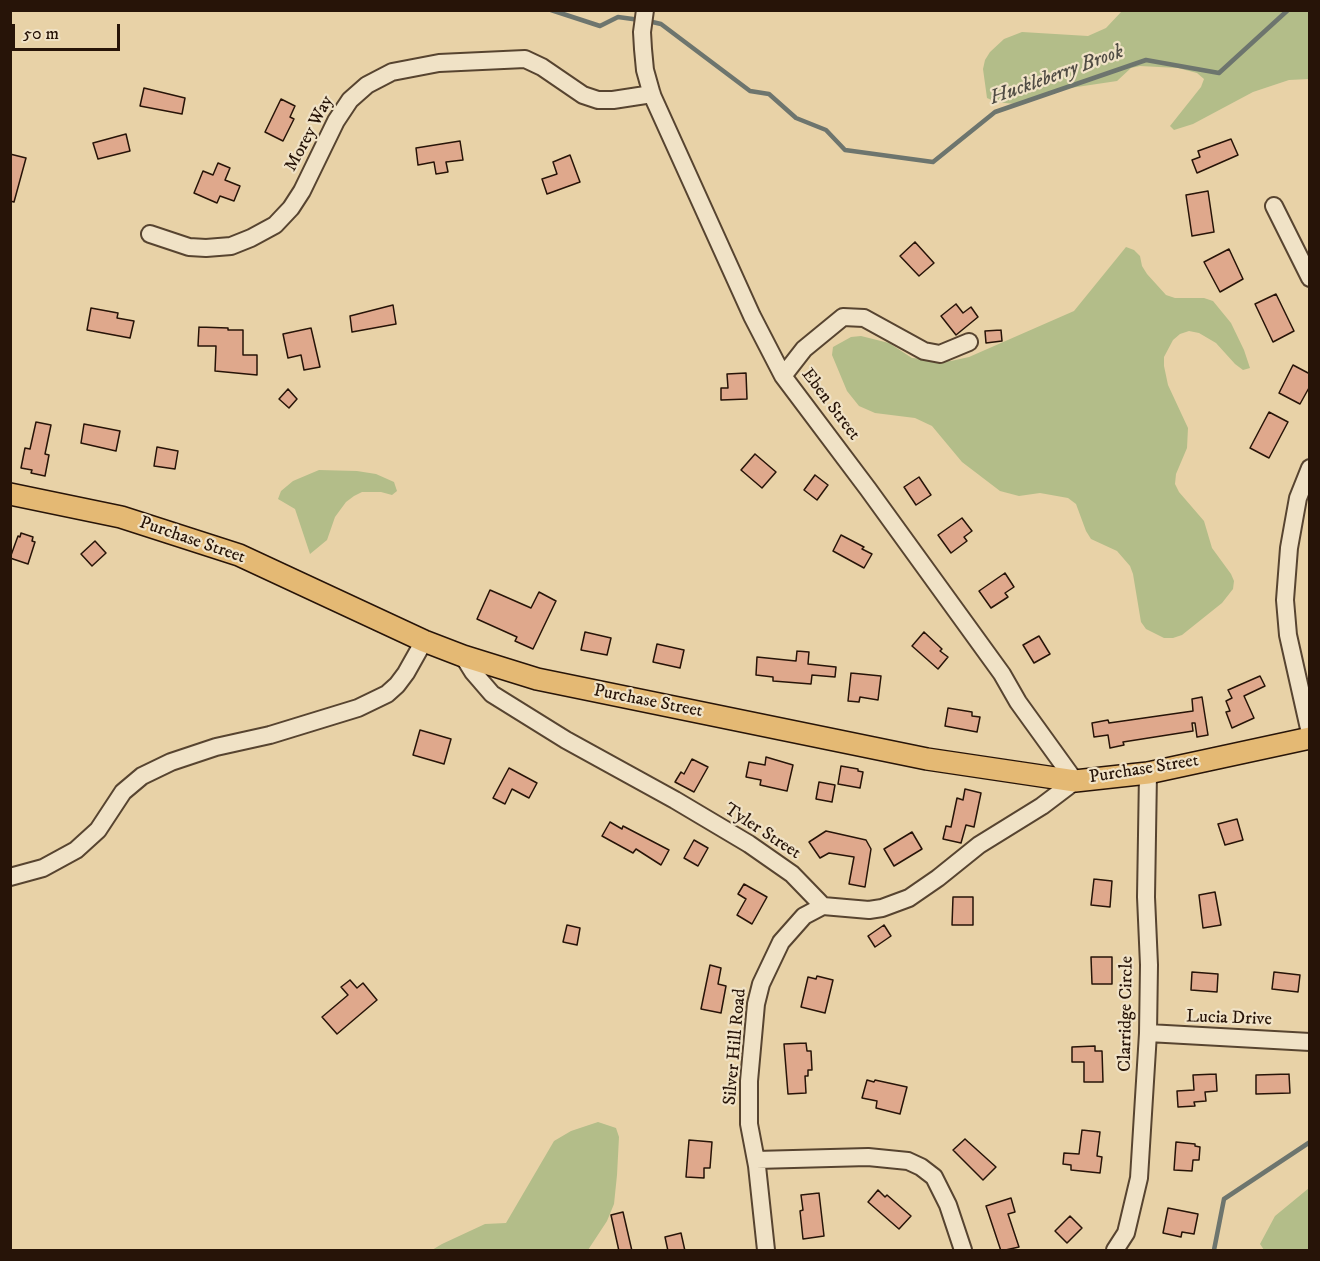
<!DOCTYPE html>
<style>
body{margin:0}
#map{position:relative;width:1320px;height:1261px;overflow:hidden;background:#e8d2a7;font-family:"IM FELL DW Pica",serif}
canvas{display:block}
.frame{position:absolute;inset:0;border:12px solid #271408;pointer-events:none}
.scale{position:absolute;left:12px;top:24px;width:108px;height:27px;box-sizing:border-box;border:3px solid #271408;border-top:0;padding-left:8px;font-size:18px;line-height:21px;white-space:nowrap;color:#271408;-webkit-text-stroke:4px #f0e2c6;paint-order:stroke}
</style>
<div id="map">
<canvas width="1320" height="1261"></canvas>
<div class="frame"></div>
<div class="scale">50 m</div>
</div>
<script>
const context = document.querySelector('canvas').getContext('2d');
context.lineJoin = 'round';
function paint(path, color) { context.fillStyle = color; context.fill(path, 'evenodd'); }
const toPath = rows => new Path2D(rows.map(r => 'M' + r).join(''));
function strokePath(path, color, width, dash) { context.strokeStyle = color; context.lineWidth = width; context.lineCap = dash ? 'butt' : 'round'; context.setLineDash(dash || []); context.stroke(path); }
function label(font, color, halo, rows, align = 'center') {
  context.font = font + ' "IM FELL DW Pica",serif'; context.lineWidth = 4.5; context.setLineDash([]); context.textBaseline = 'middle'; context.strokeStyle = halo; context.fillStyle = color; for (const [text, x, y, turn = 0] of rows) {
    context.save(); context.translate(x, y); context.rotate((+turn || 0) * Math.PI / 180); context.textAlign = isNaN(turn) ? turn : align; if (halo) context.strokeText(text, 0, 0); context.fillText(text, 0, 0); context.restore();
  }
}
paint(toPath([
 [1122,11,1309,11,1309,79,1289,80,1253,92,1193,124,1174,130,1170,126,1201,87,1204,79,1197,73,1178,68,1140,66,1131,68,1117,81,1070,88,1015,104,996,102,987,98,983,69,985,60,990,52,1004,39,1022,32,1088,36,1106,28],
 [1126,247,1134,250,1140,256,1142,266,1147,274,1166,295,1175,298,1204,298,1213,301,1231,323,1244,350,1250,368,1243,370,1235,364,1216,343,1199,333,1189,331,1180,334,1173,340,1164,357,1164,366,1168,385,1188,428,1187,448,1176,474,1175,484,1179,492,1204,521,1212,548,1231,574,1234,581,1233,589,1222,603,1182,635,1173,638,1164,638,1146,629,1141,622,1133,574,1130,566,1117,551,1091,539,1086,531,1076,504,1068,498,1040,493,1019,496,1000,491,962,462,932,426,915,418,875,413,859,406,847,391,832,355,833,347,851,337,861,336,889,343,912,358,951,361,969,357,1074,311],
 [319,470,357,471,376,474,394,482,397,491,392,495,381,492,362,492,354,496,346,502,335,517,327,540,310,554,295,509,278,499,281,491,293,481],
 [598,1122,616,1128,619,1137,617,1175,614,1204,607,1221,588,1250,432,1250,442,1244,485,1224,506,1223,554,1141,571,1131],
 [1309,1188,1309,1250,1264,1250,1260,1244,1275,1216]
]), '#b3bd89');
strokePath(toPath([
 [551,10,600,26,618,17,640,20],
 [648,21,661,24,750,91,769,94,796,118,826,130,845,150,933,162,995,112,1146,60,1219,73,1288,10],
 [1214,1250,1224,1199,1310,1142]
]), '#6d756e', 4.5);
const building = toPath([
 [144,88,185,98,182,114,140,106,144,88],
 [281,99,295,106,290,117,294,119,283,141,265,132,281,99],
 [126,134,130,151,98,159,93,143,126,134],
 [1231,139,1238,155,1197,173,1192,160,1200,157,1198,151,1231,139],
 [460,141,463,160,446,162,448,172,436,174,434,162,418,165,416,148,460,141],
 [10,154,26,158,14,202,10,201,10,154],
 [570,155,580,182,547,194,542,179,557,174,553,162,570,155],
 [218,163,230,168,225,180,240,186,234,201,220,196,217,203,194,193,203,171,213,175,218,163],
 [1208,191,1214,232,1192,236,1186,195,1208,191],
 [915,242,934,263,919,276,900,256,915,242],
 [1229,249,1243,279,1220,292,1204,262,1229,249],
 [1276,294,1294,331,1273,342,1255,304,1276,294],
 [956,304,963,313,971,307,978,317,956,335,941,316,956,304],
 [393,305,396,324,352,332,350,316,393,305],
 [91,308,118,313,117,318,134,321,130,338,87,330,91,308],
 [199,327,228,328,228,330,243,330,243,355,257,355,257,375,215,371,216,346,198,346,199,327],
 [311,328,320,367,304,370,301,355,288,358,283,334,311,328],
 [1001,330,1002,341,986,343,985,331,1001,330],
 [1293,365,1310,374,1310,386,1300,404,1279,393,1293,365],
 [746,373,747,399,721,400,721,388,728,388,727,374,746,373],
 [288,389,297,399,289,408,279,399,288,389],
 [1269,412,1288,422,1269,458,1250,448,1269,412],
 [36,422,51,425,45,454,49,455,45,476,31,473,32,470,21,468,25,448,30,449,36,422],
 [84,424,120,431,116,451,81,443,84,424],
 [157,447,178,451,175,469,154,466,157,447],
 [755,454,776,472,762,488,741,470,755,454],
 [815,475,828,485,817,500,804,490,815,475],
 [919,477,931,495,916,505,904,487,919,477],
 [962,518,972,531,964,537,967,541,951,553,938,535,962,518],
 [21,533,33,537,32,541,35,542,28,564,10,558,18,536,20,537,21,533],
 [841,535,864,547,862,549,872,554,864,568,833,551,841,535],
 [95,541,106,553,92,566,81,554,95,541],
 [1005,573,1014,587,1005,593,1008,597,991,608,979,591,1005,573],
 [490,590,531,608,539,592,556,601,533,649,515,641,517,637,477,619,490,590],
 [585,632,611,638,607,655,581,650,585,632],
 [924,632,942,649,940,651,948,657,938,669,912,646,924,632],
 [1039,636,1050,654,1034,663,1023,645,1039,636],
 [657,644,684,650,680,668,653,662,657,644],
 [797,651,809,652,808,664,836,667,835,677,812,675,811,684,773,681,773,677,756,675,757,657,796,661,797,651],
 [851,673,881,676,878,700,860,697,859,702,848,701,851,673],
 [1260,676,1265,686,1244,696,1254,718,1232,728,1226,712,1230,711,1226,701,1232,698,1228,690,1260,676],
 [1202,697,1208,735,1197,737,1195,723,1192,723,1193,731,1123,742,1124,745,1110,748,1108,735,1094,737,1092,723,1108,720,1109,723,1193,711,1192,699,1202,697],
 [948,708,972,712,972,716,980,717,977,732,945,726,948,708],
 [420,730,451,739,444,764,413,755,420,730],
 [766,757,793,765,787,791,760,785,761,780,746,777,749,762,765,765,766,757],
 [692,759,708,767,694,792,675,782,681,772,684,774,692,759],
 [841,766,858,769,858,771,863,772,860,788,838,784,841,766],
 [509,768,537,783,529,798,512,789,505,804,493,798,509,768],
 [819,782,835,785,832,802,816,799,819,782],
 [965,789,981,793,974,827,966,825,961,843,943,839,946,826,951,827,957,798,963,800,965,789],
 [1237,819,1243,840,1225,845,1218,824,1237,819],
 [610,822,622,829,623,826,669,850,661,865,636,849,633,853,602,836,610,822],
 [826,831,866,840,871,849,865,887,849,884,854,857,829,853,820,858,809,842,826,831],
 [912,832,922,849,894,866,884,849,912,832],
 [694,840,708,848,698,866,684,858,694,840],
 [1094,879,1112,881,1110,907,1091,905,1094,879],
 [744,884,767,897,752,924,737,915,746,899,738,894,744,884],
 [1215,892,1221,925,1203,928,1199,895,1215,892],
 [953,897,973,897,973,925,952,925,953,897],
 [567,925,580,928,577,945,563,942,567,925],
 [884,925,891,936,875,947,868,936,884,925],
 [1091,957,1112,957,1112,984,1092,984,1091,957],
 [710,965,721,968,718,984,726,986,721,1013,701,1009,710,965],
 [1192,972,1218,974,1217,992,1191,990,1192,972],
 [1274,972,1300,975,1298,992,1272,989,1274,972],
 [817,976,833,980,825,1013,801,1007,808,977,816,979,817,976],
 [350,980,357,988,363,983,377,1000,337,1034,322,1017,348,995,341,987,350,980],
 [806,1043,807,1051,811,1051,812,1070,808,1070,808,1076,805,1076,806,1093,788,1094,784,1044,806,1043],
 [1095,1046,1095,1051,1102,1051,1103,1082,1084,1082,1084,1062,1072,1062,1072,1047,1095,1046],
 [1216,1074,1217,1091,1205,1092,1206,1101,1194,1102,1195,1106,1178,1107,1177,1091,1194,1090,1193,1075,1216,1074],
 [1289,1074,1290,1093,1256,1094,1256,1075,1289,1074],
 [867,1080,874,1082,875,1080,907,1087,900,1114,876,1108,877,1101,862,1098,867,1080],
 [1082,1130,1100,1132,1097,1156,1102,1157,1100,1173,1071,1170,1071,1165,1063,1164,1064,1153,1079,1154,1082,1130],
 [965,1139,996,1167,983,1180,953,1150,965,1139],
 [689,1140,712,1142,710,1168,704,1168,704,1178,686,1177,689,1140],
 [1176,1142,1195,1144,1195,1146,1200,1147,1199,1160,1193,1160,1192,1171,1174,1170,1176,1142],
 [878,1190,885,1197,887,1195,911,1216,899,1229,868,1202,878,1190],
 [819,1193,824,1236,803,1239,800,1211,803,1210,801,1195,819,1193],
 [1011,1198,1015,1212,1008,1214,1019,1247,1001,1251,986,1206,1011,1198],
 [1168,1208,1198,1214,1194,1234,1182,1232,1181,1237,1163,1233,1168,1208],
 [623,1212,632,1251,619,1251,611,1215,623,1212],
 [1070,1216,1082,1228,1067,1243,1055,1231,1070,1216],
 [681,1233,685,1251,668,1251,665,1237,681,1233]
]);
paint(building, '#dfa88c');
strokePath(building, '#271408', 1.5);
const minor = toPath([
 [1274,206,1310,278],
 [150,234,189,247,206,248,231,246,251,238,275,225,291,208,302,191,336,121,350,100,367,85,392,72,439,63,525,59,542,67,583,95,598,100,613,100,652,94],
 [783,376,804,349,843,317,864,318,924,351,940,354,969,342],
 [1310,468,1298,498,1289,548,1285,600,1288,635,1310,733],
 [463,656,473,672,492,694,566,740,675,800,749,844,792,874,823,906,869,910,882,908,909,898,938,878,979,845,1042,806,1075,781,1018,702,1002,674,868,489,783,376,752,316,652,95,645,70,643,49,642,32,645,10],
 [10,877,43,868,76,850,98,830,123,792,142,776,171,762,216,747,270,735,358,708,387,694,397,685,406,673,424,641],
 [1148,1033,1310,1042],
 [756,1160,868,1157,908,1161,921,1167,934,1177,948,1205,963,1250],
 [766,1250,757,1166,749,1124,749,1081,756,1004,761,984,781,942,804,916,823,906],
 [1115,1250,1126,1233,1139,1178,1148,1033,1149,965,1146,897,1148,773]
]);
const major = toPath([
 [10,494,121,517,239,555,424,641,463,656,537,679,927,759,1075,781,1148,773,1310,738]
]);
strokePath(minor, '#574430', 20);
strokePath(major, '#271408', 24);
strokePath(minor, '#f0e2c6', 16);
strokePath(major, '#e4b974', 21);
label('18px', '#271408', '#f0e2c6', [
 ["Morey Way",310,134,-62],
 ["Eben Street",830,405,53],
 ["Purchase Street",192,541,19],
 ["Purchase Street",648,702,11],
 ["Purchase Street",1144,770,-9],
 ["Tyler Street",762,832,33],
 ["Clarridge Circle",1127,1014,-89],
 ["Lucia Drive",1229,1019,2],
 ["Silver Hill Road",736,1047,-85]
]);
label('italic 20px', '#504c44', '#f0e2c6', [
 ["Huckleberry Brook",1057,76,-20]
]);
</script>
